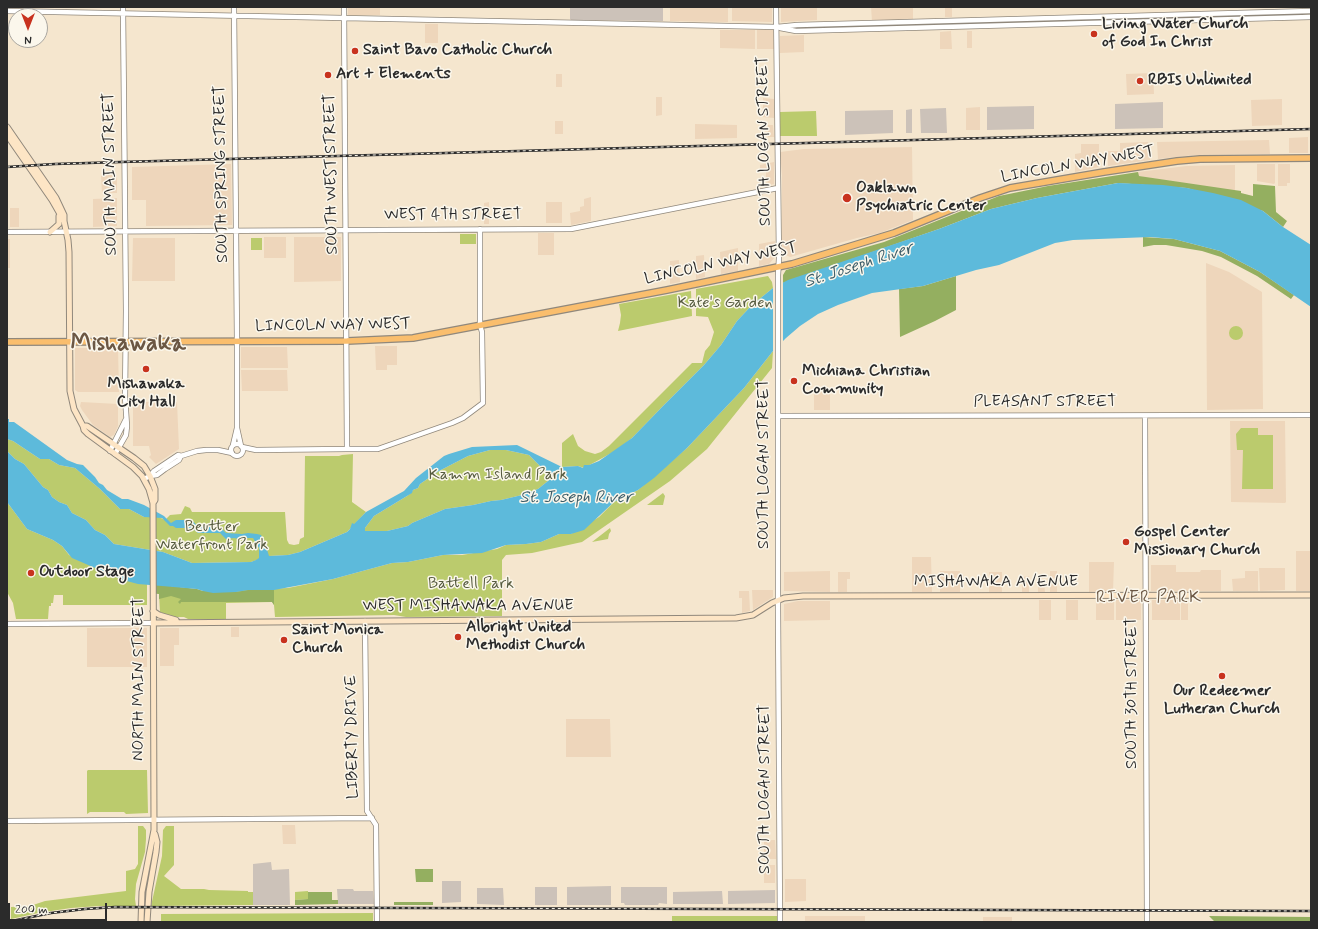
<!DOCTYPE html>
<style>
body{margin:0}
#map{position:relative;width:1318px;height:929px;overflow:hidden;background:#f5e6ce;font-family:Mynerve,sans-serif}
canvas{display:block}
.frame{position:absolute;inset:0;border:8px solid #2b2b2b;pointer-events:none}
.north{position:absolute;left:8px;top:8px;width:40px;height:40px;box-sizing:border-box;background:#fbf7ec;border:1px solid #a8a59f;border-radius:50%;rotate:180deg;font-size:11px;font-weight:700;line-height:16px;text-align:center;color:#2b2b2b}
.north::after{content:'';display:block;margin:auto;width:14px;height:18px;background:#c8321e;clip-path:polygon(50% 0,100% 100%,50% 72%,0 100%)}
.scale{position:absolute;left:8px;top:903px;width:99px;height:18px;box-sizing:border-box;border:2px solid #2b2b2b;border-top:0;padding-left:5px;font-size:12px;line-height:14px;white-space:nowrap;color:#2b2b2b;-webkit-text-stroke:3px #fbf7ec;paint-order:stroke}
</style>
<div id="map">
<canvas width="1318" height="929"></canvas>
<div class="frame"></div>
<div class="north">N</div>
<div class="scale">200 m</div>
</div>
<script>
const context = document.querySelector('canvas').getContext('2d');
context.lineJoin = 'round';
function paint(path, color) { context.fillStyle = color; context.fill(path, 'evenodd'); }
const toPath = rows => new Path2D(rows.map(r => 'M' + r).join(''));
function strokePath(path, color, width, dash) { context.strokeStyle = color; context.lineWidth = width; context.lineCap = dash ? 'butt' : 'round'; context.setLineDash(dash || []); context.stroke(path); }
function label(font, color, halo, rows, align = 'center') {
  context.font = font + ' Mynerve,sans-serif'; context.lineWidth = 3; context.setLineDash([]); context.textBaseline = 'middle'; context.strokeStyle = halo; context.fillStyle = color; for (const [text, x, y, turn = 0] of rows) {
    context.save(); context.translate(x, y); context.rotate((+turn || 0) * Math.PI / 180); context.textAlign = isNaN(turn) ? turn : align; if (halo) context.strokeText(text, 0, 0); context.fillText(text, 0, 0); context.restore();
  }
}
paint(toPath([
 [348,7,380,7,380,15,348,15],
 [670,7,728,7,728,22,670,21],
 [732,7,772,7,772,22,732,21],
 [781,7,817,7,817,20,781,22],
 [871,7,913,7,913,20,872,21],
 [945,7,952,7,952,17,945,17],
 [425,24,438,24,438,43,425,43],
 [720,30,755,30,755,49,720,48],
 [757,30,773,30,774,49,757,49],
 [951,31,952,49,940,49,940,32],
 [967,31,972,31,972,48,967,48],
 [804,35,804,52,780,53,780,36],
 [1153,73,1154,94,1127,95,1126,74],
 [556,74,562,74,562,87,556,87],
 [656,97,662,97,662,115,656,116],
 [763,98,774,99,774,118,763,117],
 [1282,99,1282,125,1252,126,1251,100],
 [980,107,980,130,966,130,966,108],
 [555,121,563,121,563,134,555,134],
 [695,124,737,125,737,138,695,139],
 [768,125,773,125,774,137,768,137],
 [1308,137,1308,153,1289,153,1289,138],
 [1269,140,1270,154,1195,155,1158,159,1157,142],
 [1148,142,1150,160,1108,166,1108,151,1120,151,1120,143],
 [1081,144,1099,144,1099,167,1075,172,1075,154,1081,153],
 [912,147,913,220,880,233,857,238,790,257,784,254,782,251,782,176,780,152,804,149],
 [774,162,774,184,766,186,766,171,760,171,760,165],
 [231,164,232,225,146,226,146,200,132,200,132,167],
 [1257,164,1275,164,1275,183,1274,184,1257,181],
 [1278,164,1290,164,1290,183,1287,183,1287,186,1278,186],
 [1235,165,1235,191,1138,176,1138,172,1186,166],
 [103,175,117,175,117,193,102,193,101,176],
 [591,197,591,221,571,225,570,213,580,211,580,207,584,206,584,199],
 [117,198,117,226,93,227,93,199],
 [489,202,489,224,484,224,484,203],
 [546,202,562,202,562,223,546,223],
 [10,208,19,208,19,227,10,227],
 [538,233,554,233,554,255,538,255],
 [264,237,286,237,286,258,264,258],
 [294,237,341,237,341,281,294,282],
 [133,238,175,238,175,281,132,281],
 [7,239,10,239,10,268,7,268],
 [775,241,775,257,769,264,759,266,759,244],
 [738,248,738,271,721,274,720,252],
 [704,255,705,277,696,279,696,256],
 [679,260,680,282,670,284,670,261],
 [1206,263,1229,272,1262,292,1263,409,1207,410],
 [375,346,397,346,397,365,387,365,387,370,376,370],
 [241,347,287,347,288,368,241,368],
 [75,348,118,348,119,392,78,392,75,390],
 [241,370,287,370,288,391,242,391],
 [814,390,830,390,830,410,814,410],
 [81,402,118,404,118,426,114,435,110,437,93,425,82,410,80,406],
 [133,402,177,402,179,449,156,464,149,457,151,455,149,446,133,446],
 [1230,421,1285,421,1286,502,1285,503,1231,502],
 [1296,551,1311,551,1311,591,1296,591],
 [912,557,931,557,932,592,912,592],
 [1089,562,1114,562,1113,591,1089,592],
 [1151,565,1176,565,1176,572,1200,572,1201,570,1221,570,1221,591,1151,591],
 [1259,568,1285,568,1285,590,1260,591],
 [830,571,830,592,784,591,784,572],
 [940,571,960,571,960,592,940,592],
 [1050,571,1057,571,1057,592,1050,592],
 [1245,571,1258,571,1258,591,1233,591,1232,579,1245,578],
 [838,572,850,572,850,579,847,579,847,592,838,592],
 [989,572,1002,572,1002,592,989,592],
 [1029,576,1029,592,1022,592,1022,577],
 [1038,581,1044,581,1045,592,1038,592],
 [752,590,773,590,773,597,753,610],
 [739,591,749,591,750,611,742,613,742,598,739,598],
 [1039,600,1051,600,1051,620,1039,620],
 [1066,600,1078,600,1078,620,1066,620],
 [1096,600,1114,600,1114,620,1096,620],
 [1116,600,1141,600,1141,620,1116,620],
 [1152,600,1180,600,1180,620,1152,620],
 [1181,600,1188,600,1188,620,1181,620],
 [798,601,830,601,830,620,784,621,784,604],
 [231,627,239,627,239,637,231,637],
 [87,628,147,628,147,667,87,667],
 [160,628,179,628,179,645,174,645,174,666,160,666],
 [566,719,610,719,611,757,566,757],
 [282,825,295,825,296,844,283,844],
 [764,840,775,840,776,859,764,859],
 [764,865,775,865,775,883,764,883],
 [785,879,806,879,806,901,785,902],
 [805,916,865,916,865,922,805,922],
 [983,917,1012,917,1012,922,983,922]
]), '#eed6bb');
paint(toPath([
 [570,7,663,7,663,21,571,20,570,19],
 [1163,102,1163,128,1115,129,1115,104],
 [1034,106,1034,129,987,130,987,107],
 [946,108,947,133,921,133,920,109],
 [912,109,912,133,906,133,906,110],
 [893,110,893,133,845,135,845,111],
 [271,862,272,870,289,869,290,905,253,905,253,864],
 [442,881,461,881,461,902,442,903],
 [611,886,611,905,567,905,567,887],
 [535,887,557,887,557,905,535,905],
 [621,887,667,887,667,904,659,903,658,905,625,905,624,903,621,903],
 [477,888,503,888,504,905,477,904],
 [337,889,353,889,354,891,373,891,374,904,338,904],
 [775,890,775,903,728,904,728,891],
 [722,891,723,904,673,904,673,892]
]), '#ccc2b9');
paint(toPath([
 [816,111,817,136,780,136,780,112],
 [460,234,476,234,476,244,460,244],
 [251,238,262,238,262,250,251,250],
 [768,276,772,282,773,288,752,305,737,321,721,345,704,365,662,407,632,438,617,450,584,468,578,466,562,467,562,443,573,434,578,446,585,451,595,454,601,452,609,446,692,363,702,363,705,351,710,345,714,332,708,317,696,316,696,289],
 [691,291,692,316,618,331,620,323,621,315,619,304],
 '1229 333a7 7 0 1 1 14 0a7 7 0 1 1-14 0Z',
 [773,351,772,368,707,449,670,481,582,542,532,553,506,555,502,560,502,616,406,617,394,615,275,617,274,605,272,602,226,603,226,620,188,619,184,617,171,617,160,612,159,594,153,593,288,588,333,579,392,563,408,562,443,555,462,555,497,549,506,545,526,544,541,542,559,534,571,534,599,517,614,502,638,490,687,448,744,388],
 [1241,428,1258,428,1258,435,1273,435,1273,489,1242,489,1243,450,1237,450,1236,434],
 [7,439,13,441,40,459,49,459,59,465,75,468,100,489,120,509,129,509,144,517,159,517,165,520,170,515,181,514,185,506,190,508,192,512,285,512,287,540,289,544,294,545,299,544,300,539,304,537,305,456,339,456,342,455,353,454,352,502,366,512,347,532,300,552,288,555,269,556,251,562,192,563,163,552,114,544,105,535,95,530,86,520,72,513,67,505,59,502,52,497,48,490,43,487,24,464,15,459,7,451],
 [490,450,506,450,529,455,546,472,551,474,553,477,538,489,522,495,501,500,491,501,473,505,445,509,412,523,408,526,387,531,365,531,365,528,374,516,407,496,411,493,413,490,418,488,420,484,439,471,468,456],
 [663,493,665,496,663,505,647,505],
 [7,502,27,529,53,540,62,546,69,555,123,580,147,584,147,605,63,605,63,595,54,595,53,603,51,603,51,606,49,606,48,619,16,619,13,603,7,592],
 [610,528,611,531,609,534,608,539,592,542],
 [88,770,147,770,148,813,126,814,124,812,90,812,87,814,87,771],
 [138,826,143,826,146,830,146,839,145,852,136,884,135,899,136,906,99,906,71,908,38,913,11,919,11,907,30,906,45,901,126,891,126,871,135,869,138,864],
 [166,826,174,826,174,865,164,876,181,889,204,889,209,890,248,891,248,892,253,892,253,905,151,906,162,856,163,830],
 [308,891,308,899,295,900,295,892],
 [373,913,373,922,161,922,161,914],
 [672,916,777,916,777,922,672,922]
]), '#bbcb6d');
paint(toPath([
 [1138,172,1139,176,1241,191,1241,193,1253,196,1253,184,1275,186,1276,212,1287,221,1283,227,1263,211,1187,188,1118,183,1037,198,991,209,939,229,783,283,783,275,786,270,884,242,999,196,1048,186],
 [1143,237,1174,239,1220,251,1260,272,1294,295,1291,299,1257,276,1221,257,1202,251,1166,245,1154,245,1143,247],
 [956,276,956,310,935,321,900,337,899,289,923,286],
 [153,584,197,589,203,591,236,592,248,590,274,590,274,605,272,602,181,602,180,604,178,602,181,599,171,596,159,599,159,594,153,593],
 [415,869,433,869,433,882,416,882],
 [308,892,332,892,332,900,338,900,338,904,295,905,295,900,308,899],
 [394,902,433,902,433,905,394,905],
 [1209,916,1311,917,1311,922,1215,922]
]), '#94af60');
paint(toPath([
 [1118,183,1163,185,1187,188,1213,193,1241,200,1263,211,1283,227,1311,245,1311,307,1260,272,1220,251,1174,239,1150,237,1073,240,1055,243,999,265,976,270,923,286,872,293,838,305,818,314,800,326,786,338,773,351,744,388,687,448,654,478,638,490,614,502,584,530,571,534,559,534,541,542,526,544,506,545,482,553,443,555,408,562,392,563,333,579,274,590,248,590,236,592,213,593,203,591,197,589,138,584,123,580,72,558,62,546,53,540,27,529,7,502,7,451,15,459,24,464,43,487,48,490,52,497,59,502,67,505,72,513,86,520,95,530,105,535,114,544,163,552,192,563,251,562,256,560,259,558,259,548,253,538,243,538,241,537,239,539,234,538,226,539,220,533,198,533,192,528,176,528,173,526,170,526,162,518,144,517,129,509,120,509,100,489,75,468,59,465,49,459,40,459,13,441,7,439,7,419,9,419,9,422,14,422,67,460,77,464,83,465,95,477,99,483,103,485,107,490,122,499,128,499,144,505,164,516,171,523,176,520,192,520,198,527,220,527,226,533,242,534,248,533,257,534,261,535,264,540,269,556,288,555,300,552,347,532,350,529,352,523,354,524,366,512,404,491,416,478,444,456,449,454,472,447,517,445,562,467,578,466,583,468,584,465,589,465,599,461,632,438,662,407,704,365,721,345,737,321,752,305,773,288,788,280,939,229,991,209,1037,198],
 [490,450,506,450,529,455,546,472,551,474,553,477,538,489,522,495,501,500,491,501,473,505,445,509,412,523,408,526,387,531,365,531,365,528,374,516,407,496,412,493,413,490,418,488,420,484,439,471,468,456]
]), '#5dbadb');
paint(toPath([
 [783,281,783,343,773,354,773,286]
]), '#f5e6ce');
const tertiary = toPath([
 [344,7,347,449],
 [776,7,779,259,778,275,778,610,780,922],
 [7,11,777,27,797,25,1311,11],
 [780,28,796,31,1311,17],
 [7,232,571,229,778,188],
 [778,416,1311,415],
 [1145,416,1147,922],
 [237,428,241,446],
 '231 450a6 6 0 1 1 12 0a6 6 0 1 1-12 0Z',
 [233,445,237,428,237,341,234,7],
 [242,447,256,450,347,449,378,449,452,423,463,418,483,403,482,332,480,325,480,229],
 [110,451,126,419],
 [115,454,126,435,127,426,125,397,126,311,123,7],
 [150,476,154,471,178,455,181,456,197,451,206,450,218,450,232,453],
 [144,479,150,476,157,475,165,469,179,460,181,456],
 [365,621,367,811,376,825,377,922],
 [7,624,153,623],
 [7,821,372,818]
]);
const secondary = toPath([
 [7,127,56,198,64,215,64,221,68,240,69,252,70,391,74,409,83,426,84,430,88,434,133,467,142,476,149,489,153,503,154,830,142,892,141,922],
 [7,135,52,200,64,221],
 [50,232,59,224,59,216],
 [83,426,87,426,134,458,144,466,150,476,155,489,155,500,153,503],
 [153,611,159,615,176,620],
 [153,623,736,618,753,615,772,603,784,598,803,596,1311,595],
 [147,922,149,892,156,852,157,842,155,834]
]);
const primary = toPath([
 [7,342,347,341,413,338,667,290,792,264,894,233,980,198,1010,188,1104,172,1177,161,1200,159,1311,158]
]);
strokePath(tertiary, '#90887c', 6);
strokePath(secondary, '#90887c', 7);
strokePath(primary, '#90887c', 8);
strokePath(tertiary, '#fff', 4.5);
strokePath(secondary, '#fde5c5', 5);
strokePath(primary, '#fabe6d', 5.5);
const rail = toPath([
 [7,167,55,164,121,162,1311,129],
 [7,922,51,913,85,909,115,907,1311,911]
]);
strokePath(rail, '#2b2b2b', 2.5);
strokePath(rail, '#fbf7ec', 1, [3]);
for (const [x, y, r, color] of [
 [1094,34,4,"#c8321e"],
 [355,51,4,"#c8321e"],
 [328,75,4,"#c8321e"],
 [1140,81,4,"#c8321e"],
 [847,198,5,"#c8321e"],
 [146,369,4,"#c8321e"],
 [794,381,4,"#c8321e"],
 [1126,542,4,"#c8321e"],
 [31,573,4,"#c8321e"],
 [458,637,4,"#c8321e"],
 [284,640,4,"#c8321e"],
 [1222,676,4,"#c8321e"]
]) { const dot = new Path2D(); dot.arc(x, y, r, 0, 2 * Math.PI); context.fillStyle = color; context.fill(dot); strokePath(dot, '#fbf7ec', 1.5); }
label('bold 16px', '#2b2b2b', '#fbf7ec', [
 ["Living Water Church",1102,25],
 ["of God In Christ",1102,43],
 ["Saint Bavo Catholic Church",363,51],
 ["Art + Elements",336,75],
 ["RBIs Unlimited",1148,81],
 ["Oaklawn",856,189],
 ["Psychiatric Center",856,207],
 ["Michiana Christian",802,372],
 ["Community",802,390],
 ["Mishawaka",146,385,"center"],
 ["City Hall",146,403,"center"],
 ["Gospel Center",1134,533],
 ["Missionary Church",1134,551],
 ["Outdoor Stage",39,573],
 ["Albright United",466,628],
 ["Methodist Church",466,646],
 ["Saint Monica",292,631],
 ["Church",292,649],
 ["Our Redeemer",1222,692,"center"],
 ["Lutheran Church",1222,710,"center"]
], 'left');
label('16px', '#2b2b2b', '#fbf7ec', [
 ["SOUTH LOGAN STREET",765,141,-91],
 ["LINCOLN WAY WEST",1078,165,-10],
 ["SOUTH MAIN STREET",111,174,-91],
 ["SOUTH SPRING STREET",222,174,-91],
 ["SOUTH WEST STREET",332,174,-91],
 ["WEST 4TH STREET",453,216],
 ["LINCOLN WAY WEST",721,264,-12],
 ["LINCOLN WAY WEST",333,326,-1],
 ["PLEASANT STREET",1045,403],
 ["SOUTH LOGAN STREET",765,464,-90],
 ["MISHAWAKA AVENUE",996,583],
 ["WEST MISHAWAKA AVENUE",468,607],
 ["NORTH MAIN STREET",140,679,-90],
 ["SOUTH 30TH STREET",1133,693,-90],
 ["LIBERTY DRIVE",353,737,-91],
 ["SOUTH LOGAN STREET",766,789,-90]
]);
label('16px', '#565b3f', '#fbf7ec', [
 ["Kate's Garden",725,304],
 ["Kamm Island Park",498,476],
 ["Beutter",212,528],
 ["Waterfront Park",212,546],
 ["Battell Park",471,585]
]);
label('italic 17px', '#3c5d69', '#fbf7ec', [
 ["St. Joseph River",859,266,-18],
 ["St. Joseph River",576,498]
]);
context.letterSpacing = '1px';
label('17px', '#6b5744', '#fbf7ec', [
 ["RIVER PARK",1149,598]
]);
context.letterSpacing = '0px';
label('bold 24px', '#6b5744', '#fbf7ec', [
 ["Mishawaka",128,345]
]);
</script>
